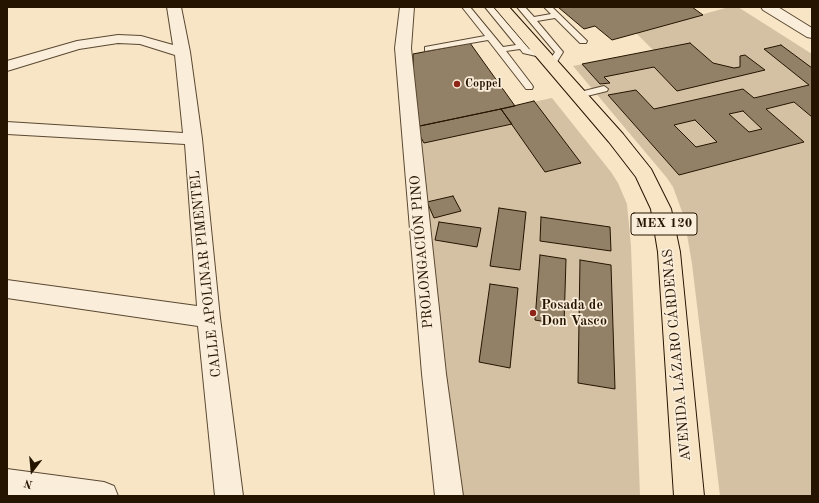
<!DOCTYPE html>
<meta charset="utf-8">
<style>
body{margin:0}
#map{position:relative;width:819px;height:503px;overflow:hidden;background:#f8e5c6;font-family:"Old Standard TT",serif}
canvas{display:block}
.frame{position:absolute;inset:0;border:8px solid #251400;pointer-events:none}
.north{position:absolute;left:12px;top:451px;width:40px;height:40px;-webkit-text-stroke:3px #faeeda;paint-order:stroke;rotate:196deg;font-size:11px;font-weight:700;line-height:16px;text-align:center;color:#251400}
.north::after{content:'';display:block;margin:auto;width:14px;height:18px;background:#251400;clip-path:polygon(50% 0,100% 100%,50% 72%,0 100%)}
</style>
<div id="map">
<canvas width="819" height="503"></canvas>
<div class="frame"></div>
<div class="north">N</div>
</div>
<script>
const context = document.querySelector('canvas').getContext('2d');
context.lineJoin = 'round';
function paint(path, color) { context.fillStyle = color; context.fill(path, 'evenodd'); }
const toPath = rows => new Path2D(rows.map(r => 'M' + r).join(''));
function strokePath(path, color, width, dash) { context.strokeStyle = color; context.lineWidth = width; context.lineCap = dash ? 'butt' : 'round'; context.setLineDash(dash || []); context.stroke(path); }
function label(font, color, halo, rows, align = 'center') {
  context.font = font + ' "Old Standard TT",serif'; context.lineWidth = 3.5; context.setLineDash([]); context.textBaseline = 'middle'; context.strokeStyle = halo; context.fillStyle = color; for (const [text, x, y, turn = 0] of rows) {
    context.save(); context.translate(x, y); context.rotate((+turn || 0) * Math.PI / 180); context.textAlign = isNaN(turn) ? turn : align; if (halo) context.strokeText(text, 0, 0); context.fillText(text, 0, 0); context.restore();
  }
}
paint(toPath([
 [729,7,738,7,812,54,812,496,720,496,692,264,684,217,673,187,667,178,573,66,654,51,636,33],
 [552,98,611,172,618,183,627,204,631,246,640,496,454,496,415,127]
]), '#d4c1a4');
const building = toPath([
 [558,7,692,7,703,15,612,40,595,26,584,29,558,7],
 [470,43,515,106,415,127,413,54,470,43],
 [690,43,713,63,734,68,740,67,740,56,745,55,765,70,677,91,654,67,604,77,610,83,600,84,582,64,690,43],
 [781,45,812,68,812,117,794,102,766,109,804,142,679,175,608,95,636,90,654,109,743,89,754,98,809,85,764,49,781,45],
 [743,111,762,129,749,132,729,114,743,111],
 [695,120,717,142,696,147,674,125,695,120],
 [534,101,581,163,545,172,501,109,534,101],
 [501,109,512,124,424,143,415,127,501,109],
 [453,196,461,211,434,218,427,202,453,196],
 [499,208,526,212,520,270,490,266,499,208],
 [541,217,610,227,611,251,540,241,541,217],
 [439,222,481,228,477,247,435,240,439,222],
 [540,255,566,259,564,325,535,320,540,255],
 [580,260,611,265,615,389,578,383,580,260],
 [490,284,518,288,510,368,479,362,490,284]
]);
paint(building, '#938167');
strokePath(building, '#251400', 1);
const lane = toPath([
 [462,7,470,7,503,47,516,45,485,7,493,7,529,49,548,54,549,56,545,58,523,53,520,49,506,51,532,85,533,87,532,89,526,89,488,40,425,51,425,47,485,36,462,7],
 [517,7,525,7,534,17,551,14,544,7,552,7,587,41,586,43,580,43,555,18,537,21,563,52,555,65,549,65,548,63,555,52,517,7],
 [604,86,608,89,607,91,579,98,575,95,576,93,604,86]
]);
const street = toPath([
 [167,7,181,7,190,52,202,139,220,318,243,496,215,496,198,326,7,298,7,280,197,306,185,144,7,134,7,122,183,133,175,55,140,44,118,43,79,49,7,71,7,61,77,41,118,35,141,36,173,45,167,7],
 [400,7,414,7,411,48,446,374,463,496,435,496,422,374,395,48,400,7],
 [761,7,778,7,812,28,812,38,807,37,763,10,761,7],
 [7,469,104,482,114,486,118,496,7,496,7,469]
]);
const primary = toPath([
 [494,7,509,7,623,134,651,169,671,209,680,252,704,496,674,496,658,252,651,209,636,177,609,142,494,7]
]);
strokePath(lane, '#5a4832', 2);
strokePath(street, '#5a4832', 2);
strokePath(primary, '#251400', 2);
paint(lane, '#faeeda');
paint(street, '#faeeda');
paint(primary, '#f8e5c6');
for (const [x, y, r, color] of [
 [457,84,4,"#8f2418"],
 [533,313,4,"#8f2418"]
]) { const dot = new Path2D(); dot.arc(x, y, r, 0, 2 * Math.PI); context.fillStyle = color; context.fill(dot); strokePath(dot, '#faeeda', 1.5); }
label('bold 12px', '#251400', '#faeeda', [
 ["Coppel",465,84]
], 'left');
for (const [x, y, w] of [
 [664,224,66]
]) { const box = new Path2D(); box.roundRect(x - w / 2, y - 11, w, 22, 3); context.fillStyle = '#faeeda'; context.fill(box); strokePath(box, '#251400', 1); }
label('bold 13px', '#251400', null, [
 ["MEX 120",664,224]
]);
label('14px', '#251400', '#faeeda', [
 ["PROLONGACIÓN PINO",422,252,-95],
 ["CALLE APOLINAR PIMENTEL",206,274,-96],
 ["AVENIDA LÁZARO CÁRDENAS",677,355,-95]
]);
label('bold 14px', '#251400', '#faeeda', [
 ["Posada de",541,305],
 ["Don Vasco",541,321]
], 'left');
</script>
